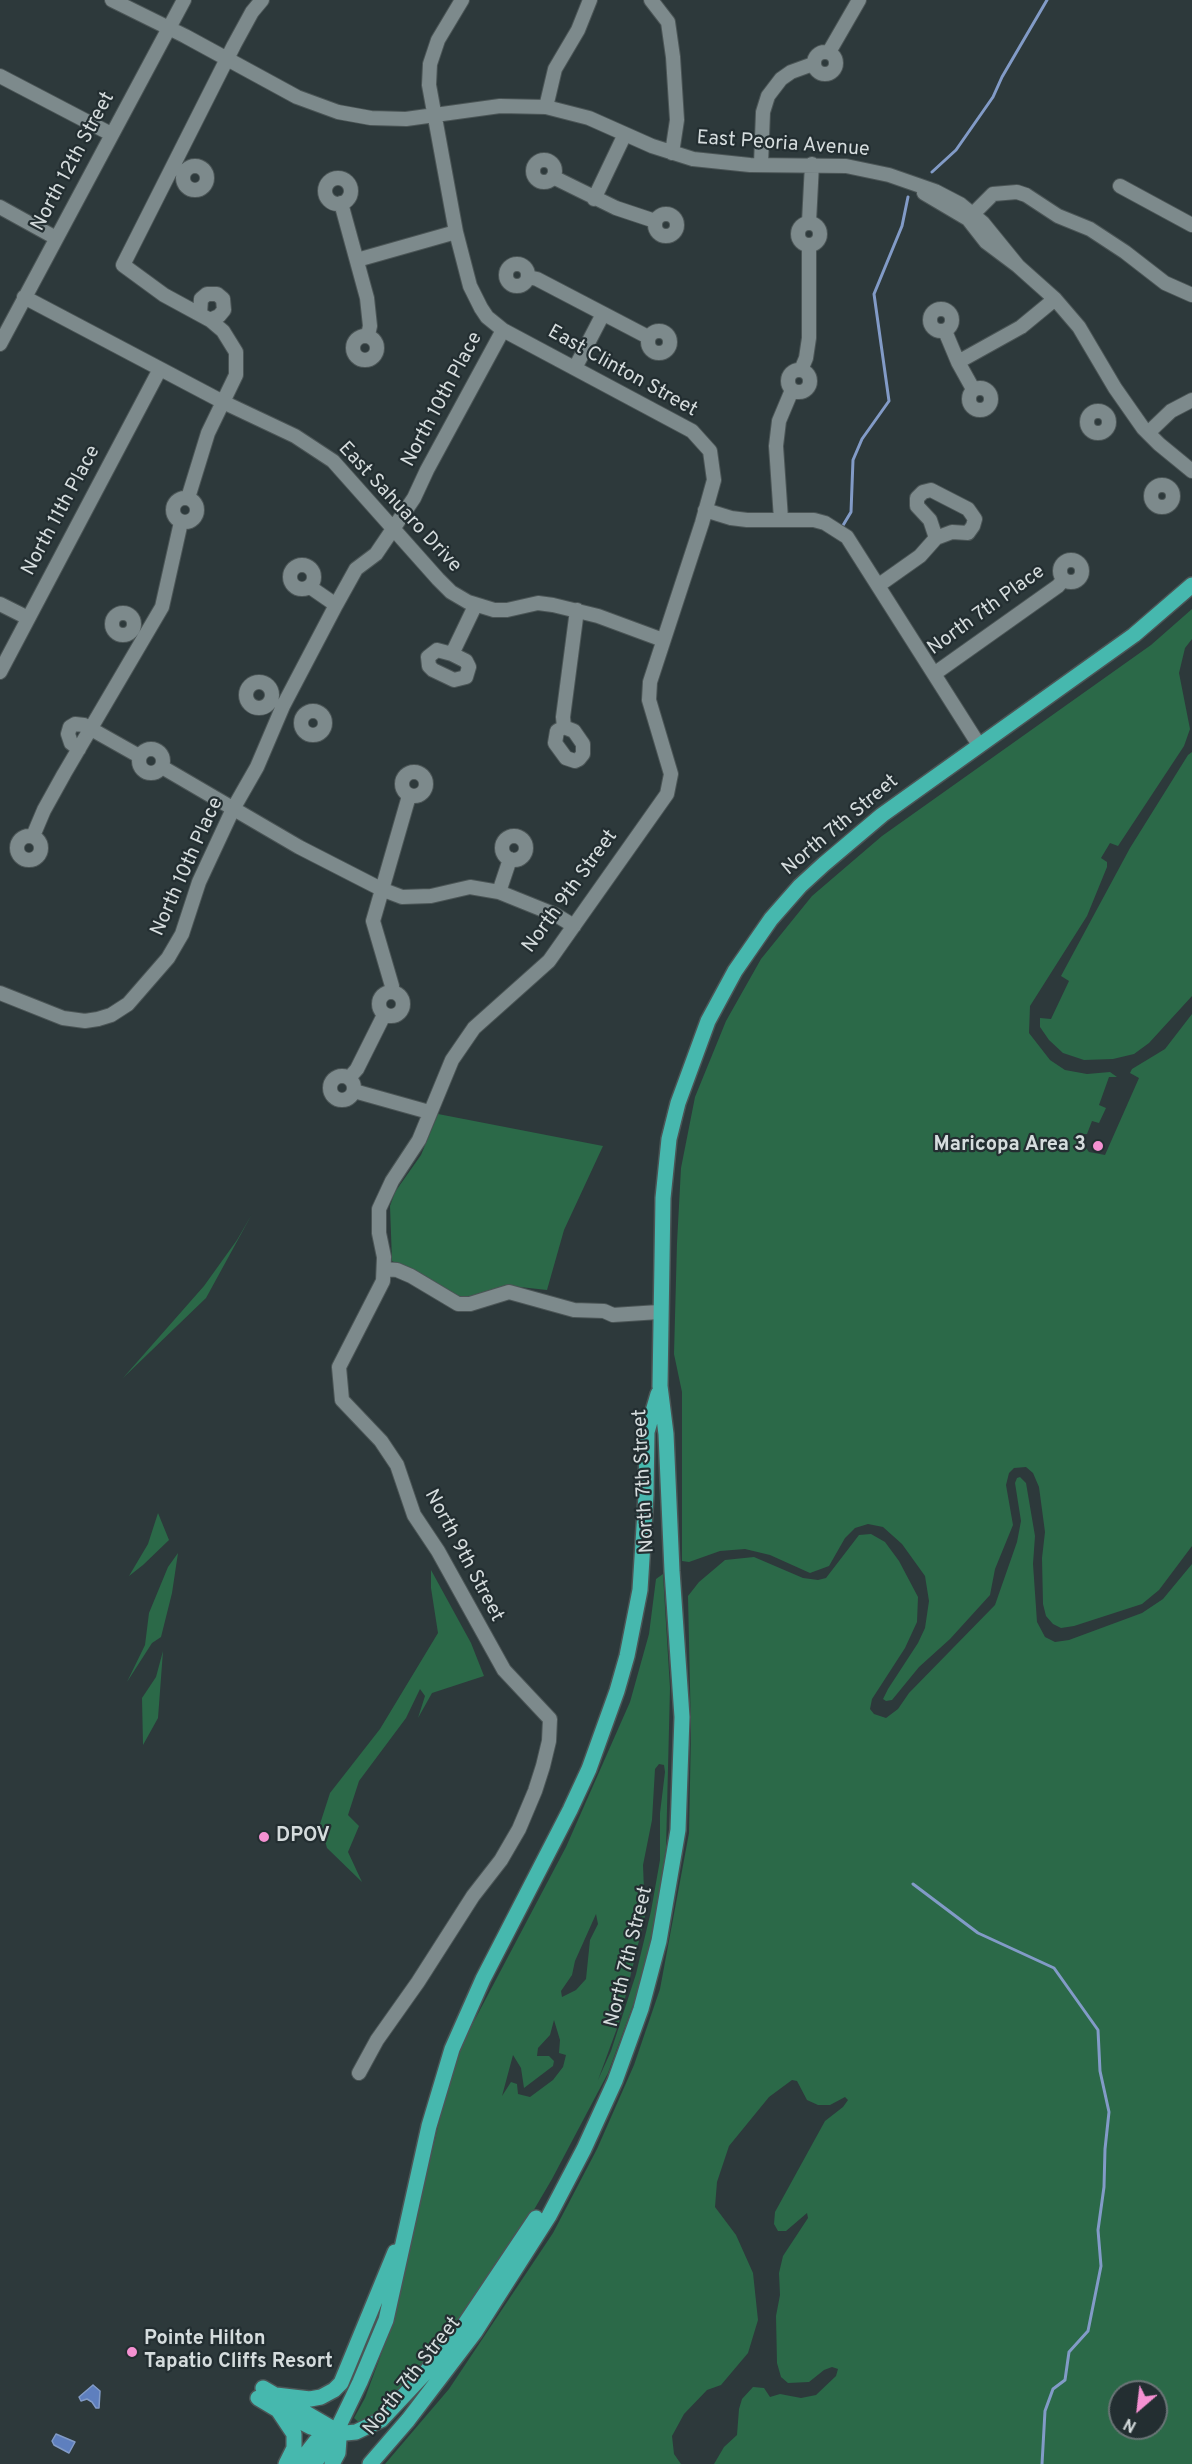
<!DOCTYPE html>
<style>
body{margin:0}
#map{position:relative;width:1192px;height:2464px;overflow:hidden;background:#2d393b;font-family:Overpass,sans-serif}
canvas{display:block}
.north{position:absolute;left:1108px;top:2380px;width:60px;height:60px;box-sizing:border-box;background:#232e31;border:2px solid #6a7476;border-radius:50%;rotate:208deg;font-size:16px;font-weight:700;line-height:24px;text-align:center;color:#d5dcdd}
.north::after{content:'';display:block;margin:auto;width:21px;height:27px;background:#f591d2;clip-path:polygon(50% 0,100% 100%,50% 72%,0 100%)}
</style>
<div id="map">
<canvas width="1192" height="2464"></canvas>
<div class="north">N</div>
</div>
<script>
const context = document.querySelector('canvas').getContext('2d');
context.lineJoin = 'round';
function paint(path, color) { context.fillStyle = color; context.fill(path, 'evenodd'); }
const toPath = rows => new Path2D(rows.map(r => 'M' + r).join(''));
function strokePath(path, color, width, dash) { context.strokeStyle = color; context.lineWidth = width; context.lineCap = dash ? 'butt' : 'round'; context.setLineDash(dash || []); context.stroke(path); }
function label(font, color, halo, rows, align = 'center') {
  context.font = font + ' Overpass,sans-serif'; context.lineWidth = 4.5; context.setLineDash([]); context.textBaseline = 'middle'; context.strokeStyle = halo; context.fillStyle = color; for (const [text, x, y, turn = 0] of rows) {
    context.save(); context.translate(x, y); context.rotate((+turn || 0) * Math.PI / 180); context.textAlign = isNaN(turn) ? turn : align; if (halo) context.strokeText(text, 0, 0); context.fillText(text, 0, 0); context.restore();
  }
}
paint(toPath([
 [1192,609,1192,639,1185,648,1179,673,1190,729,1184,746,1118,846,1110,843,1101,858,1107,862,1107,867,1087,916,1030,1006,1029,1033,1050,1060,1065,1070,1087,1074,1110,1072,1117,1077,1109,1077,1099,1105,1106,1108,1099,1123,1092,1121,1087,1134,1083,1134,1081,1141,1089,1152,1105,1155,1139,1078,1130,1073,1132,1069,1165,1049,1192,1014,1192,1546,1159,1590,1142,1604,1074,1626,1061,1628,1053,1624,1046,1616,1043,1604,1042,1558,1045,1532,1039,1487,1033,1473,1026,1467,1014,1468,1009,1473,1006,1485,1013,1525,995,1569,990,1595,950,1639,919,1667,892,1700,886,1701,883,1699,888,1689,918,1643,925,1628,929,1601,925,1576,902,1544,883,1527,868,1524,855,1528,845,1538,829,1566,810,1573,770,1555,745,1549,720,1551,689,1562,682,1561,682,1392,674,1354,677,1243,681,1168,695,1097,726,1021,761,959,812,896,882,836,1151,645],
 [1192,752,1192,996,1149,1043,1134,1054,1113,1059,1084,1060,1063,1053,1049,1040,1040,1027,1040,1018,1051,1019,1069,981,1061,976,1130,848,1188,755],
 [438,1114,603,1146,564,1230,547,1290,511,1286,465,1300,392,1261,390,1206,395,1192,421,1155],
 [252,1214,206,1298,123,1378,204,1286,237,1240],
 [1020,1477,1026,1483,1035,1536,1033,1564,1037,1622,1045,1637,1055,1642,1069,1640,1142,1613,1163,1599,1192,1564,1192,2464,714,2464,724,2447,737,2435,739,2409,742,2399,753,2387,764,2388,770,2397,780,2394,801,2398,816,2395,836,2376,838,2369,832,2367,824,2370,809,2382,788,2383,781,2377,777,2363,776,2316,780,2295,779,2273,783,2256,808,2218,807,2213,786,2231,778,2231,774,2224,775,2212,825,2121,843,2107,848,2100,845,2097,830,2105,818,2105,807,2100,797,2081,792,2080,769,2097,729,2146,717,2182,715,2207,736,2235,753,2273,758,2320,748,2353,721,2385,707,2390,684,2414,672,2436,674,2454,681,2464,385,2464,449,2389,553,2233,597,2149,634,2065,660,1989,689,1833,691,1732,688,1596,699,1582,725,1560,754,1557,803,1578,818,1580,826,1578,859,1535,871,1534,885,1542,899,1561,918,1597,917,1622,905,1648,872,1699,870,1709,874,1714,886,1718,898,1709,909,1693,995,1605,1017,1542,1021,1521,1015,1483,1017,1478],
 [1120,2392,1156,2392,1156,2428,1147,2428,1145,2437,1141,2438,1132,2428,1120,2428],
 [158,1513,169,1540,143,1565,129,1576,148,1544],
 [178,1553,172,1593,161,1637,152,1643,127,1682,145,1645,149,1613,168,1567],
 [431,1570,471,1643,484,1676,432,1693,418,1718,425,1696,420,1689,406,1718,359,1781,348,1815,359,1826,348,1852,362,1882,327,1848,320,1824,330,1793,380,1729,438,1633,431,1588],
 [663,1574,670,1688,666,1849,654,1925,639,1989,608,2073,552,2179,498,2271,448,2339,386,2410,363,2426,354,2418,365,2398,389,2333,443,2105,463,2042,566,1847,630,1702,649,1634,656,1579],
 [659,1764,664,1765,665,1772,660,1813,660,1860,651,1911,636,1974,611,2051,598,2080,619,2023,645,1916,643,1865,652,1820,655,1769],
 [596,1914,598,1924,590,1940,586,1979,576,1990,562,1997,561,1991,572,1975,575,1961],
 [554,2020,560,2040,559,2053,566,2055,563,2067,553,2080,530,2097,518,2094,517,2084,511,2082,502,2096,513,2055,521,2068,524,2088,553,2066,554,2061,549,2056,537,2056,538,2048,550,2035],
 [163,1651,158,1718,143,1745,142,1698,156,1677]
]), '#2b6948');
const water = toPath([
 [93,2385,100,2391,99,2408,96,2408,92,2402,87,2399,81,2401,79,2397,93,2385],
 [56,2434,75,2442,69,2453,54,2445,52,2441,56,2434]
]);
paint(water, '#5e7fbe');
strokePath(water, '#829bc7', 1.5);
strokePath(toPath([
 [932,172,956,150,993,97,1002,77,1047,0],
 [842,527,851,512,853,460,862,439,889,401,874,294,902,226,908,197],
 [913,1884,978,1933,1054,1968,1098,2030,1100,2071,1109,2112,1105,2149,1104,2187,1098,2230,1101,2266,1088,2331,1069,2352,1065,2380,1053,2389,1045,2411,1042,2464]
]), '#829bc7', 3);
const minor = toPath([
 [112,0,185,36,297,97,338,112,371,118,406,119,500,106,546,107,589,118,652,146,693,159,750,165,846,166,889,175,935,191,960,204,983,223,1018,266],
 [651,0,668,22,673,57,677,120,672,153],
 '814 63a11 11 0 1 1 22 0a11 11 0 1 1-22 0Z',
 [829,52,859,0],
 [0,76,111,134],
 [546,107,555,69,578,30,590,0],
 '533 171a11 11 0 1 1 22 0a11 11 0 1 1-22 0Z',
 [761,164,763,112,768,96,781,79,791,72,813,64],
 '183 178a12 12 0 1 1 24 0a12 12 0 1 1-24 0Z',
 [553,177,616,208,655,221],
 '325 191a13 13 0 1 1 26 0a13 13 0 1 1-26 0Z',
 [1120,186,1192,225],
 [924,193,968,219,986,242,1018,266,1055,299,1079,327,1115,388,1143,428,1159,444,1192,471],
 [594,199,625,134],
 [341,203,367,298,370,326,368,335],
 [0,207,56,238],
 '655 225a11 11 0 1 1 22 0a11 11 0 1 1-22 0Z',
 [968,219,993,194,1017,192,1026,195,1058,216,1090,229,1125,252,1165,283,1192,295],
 [809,222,812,164],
 '798 234a11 11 0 1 1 22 0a11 11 0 1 1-22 0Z',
 [357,260,456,232],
 '506 275a11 11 0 1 1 22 0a11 11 0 1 1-22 0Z',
 [528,277,537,279,648,337],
 [24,297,223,402,295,436,333,461,438,579,451,592,468,602,494,610,507,610,538,603,553,605,598,616,663,640],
 '930 320a11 11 0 1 1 22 0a11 11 0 1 1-22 0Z',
 [200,314,201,299,207,294,217,294,223,299,224,310,219,316,210,320],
 '648 342a11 11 0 1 1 22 0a11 11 0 1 1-22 0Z',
 [945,331,958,362,973,389],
 '353 348a12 12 0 1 1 24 0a12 12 0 1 1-24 0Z',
 [0,344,184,0],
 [958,362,1021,327,1055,299],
 [575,368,603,314],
 '788 381a11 11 0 1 1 22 0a11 11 0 1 1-22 0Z',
 [801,370,806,358,809,338,809,245],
 '969 399a11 11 0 1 1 22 0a11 11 0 1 1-22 0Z',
 '1087 422a11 11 0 1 1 22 0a11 11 0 1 1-22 0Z',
 [1148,433,1171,411,1192,400],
 '1151 496a11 11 0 1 1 22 0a11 11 0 1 1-22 0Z',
 '173 510a12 12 0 1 1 24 0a12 12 0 1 1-24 0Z',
 [188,498,208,433,236,375,236,352,223,331,210,320,164,295,123,265,234,45,252,12,262,0],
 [705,510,731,518,747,520,814,520,825,523,847,537,979,745],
 [781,519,776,446,779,421,792,390],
 '1060 571a11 11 0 1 1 22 0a11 11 0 1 1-22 0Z',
 '290 577a12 12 0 1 1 24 0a12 12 0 1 1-24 0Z',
 [879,585,920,556,936,538,952,532,968,533,973,526,975,519,968,509,931,490,923,492,917,498,917,506,930,520,936,538],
 [310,587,336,605],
 [0,604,28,618],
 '112 624a11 11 0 1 1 22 0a11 11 0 1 1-22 0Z',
 [437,650,452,654,466,661,469,667,466,677,454,680,433,670,429,666,428,657,437,650],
 [452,654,475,606],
 [0,672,160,369],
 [934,674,1058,586,1063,580],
 '246 695a13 13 0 1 1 26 0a13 13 0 1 1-26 0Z',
 '301 723a12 12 0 1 1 24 0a12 12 0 1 1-24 0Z',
 [564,727,563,717,577,610],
 [564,727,574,731,583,744,583,754,579,759,575,761,566,758,555,743,557,731,564,727],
 '139 761a12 12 0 1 1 24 0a12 12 0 1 1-24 0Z',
 [79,749,71,743,68,734,70,727,75,724,84,725,139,756],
 [162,767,299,847,381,889,402,897,431,896,470,887,499,892,556,915,574,926],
 '402 784a12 12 0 1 1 24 0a12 12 0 1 1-24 0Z',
 '502 848a12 12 0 1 1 24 0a12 12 0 1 1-24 0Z',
 '17 848a12 12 0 1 1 24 0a12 12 0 1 1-24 0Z',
 [33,836,44,810,64,774,162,607,181,522],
 [499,892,510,859],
 '379 1004a12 12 0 1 1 24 0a12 12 0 1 1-24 0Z',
 [391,992,392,986,373,921,409,796],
 [0,993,63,1018,85,1021,98,1019,111,1015,128,1004,168,958,182,934,199,882,233,809,257,767,283,706,336,605,356,569,376,554,414,498,427,470,503,330],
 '330 1088a12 12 0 1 1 24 0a12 12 0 1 1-24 0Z',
 [350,1077,357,1069,384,1015],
 [354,1091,429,1112],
 [384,1269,397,1270,411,1276,458,1304,470,1304,509,1292,574,1310,604,1311,613,1315,659,1312],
 [359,2073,377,2040,418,1982,473,1896,501,1860,519,1829,535,1791,543,1766,549,1741,550,1719,504,1670,438,1551,414,1515,397,1465,381,1441,342,1400,339,1367,383,1281,384,1257,379,1233,379,1209,392,1181,419,1140,452,1060,474,1028,549,961,667,794,671,774,649,700,650,682,702,523,714,480,710,451,692,431,503,330,487,317,481,308,470,286,456,232,429,85,430,64,438,40,462,0]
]);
const major = toPath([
 [263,2388,330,2427,339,2439,338,2453,332,2464],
 [276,2395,310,2399,321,2397,334,2390,341,2383,395,2252],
 [258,2398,278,2410,294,2434,294,2448,286,2464],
 [278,2410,311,2427,335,2434,356,2432,381,2420,426,2372,465,2324,536,2218],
 [298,2464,316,2441,335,2434],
 [314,2464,335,2434,360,2382,386,2320,429,2126,452,2049,483,1979,570,1810,589,1769,617,1691,627,1656,640,1590,646,1495,647,1432,658,1394],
 [370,2464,408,2420,475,2332,549,2216,584,2149,615,2081,641,2009,659,1941,678,1830,682,1717,672,1571,666,1434,660,1386,663,1198,669,1139,678,1103,708,1021,735,971,771,919,800,886,824,864,882,815,1134,635,1192,585]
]);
strokePath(minor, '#4b5556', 16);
strokePath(major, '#4b5556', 18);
strokePath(minor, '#7d8a8c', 14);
strokePath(major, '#46b8ae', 15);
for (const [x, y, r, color] of [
 [1098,1146,6,"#f591d2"],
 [264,1837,6,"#f591d2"],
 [132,2352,6,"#f591d2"]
]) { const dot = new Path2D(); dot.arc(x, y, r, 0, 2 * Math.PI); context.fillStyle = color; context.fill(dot); strokePath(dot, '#232e31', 2); }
label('20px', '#d5dcdd', '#232e31', [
 ["East Peoria Avenue",783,145,4],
 ["North 12th Street",74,162,-62],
 ["East Clinton Street",622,372,29],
 ["North 10th Place",443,400,-62],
 ["East Sahuaro Drive",399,508,47],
 ["North 11th Place",62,511,-62],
 ["North 7th Place",987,611,-36],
 ["North 7th Street",841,826,-40],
 ["North 10th Place",188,867,-66],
 ["North 9th Street",571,892,-54],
 ["North 7th Street",645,1481,-93],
 ["North 9th Street",463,1556,62],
 ["North 7th Street",630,1957,-76],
 ["North 7th Street",413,2377,-52]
]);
label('bold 20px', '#d5dcdd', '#232e31', [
 ["Maricopa Area 3",1086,1146,"right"],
 ["DPOV",276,1837],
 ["Pointe Hilton",144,2340],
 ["Tapatio Cliffs Resort",144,2363]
], 'left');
</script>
